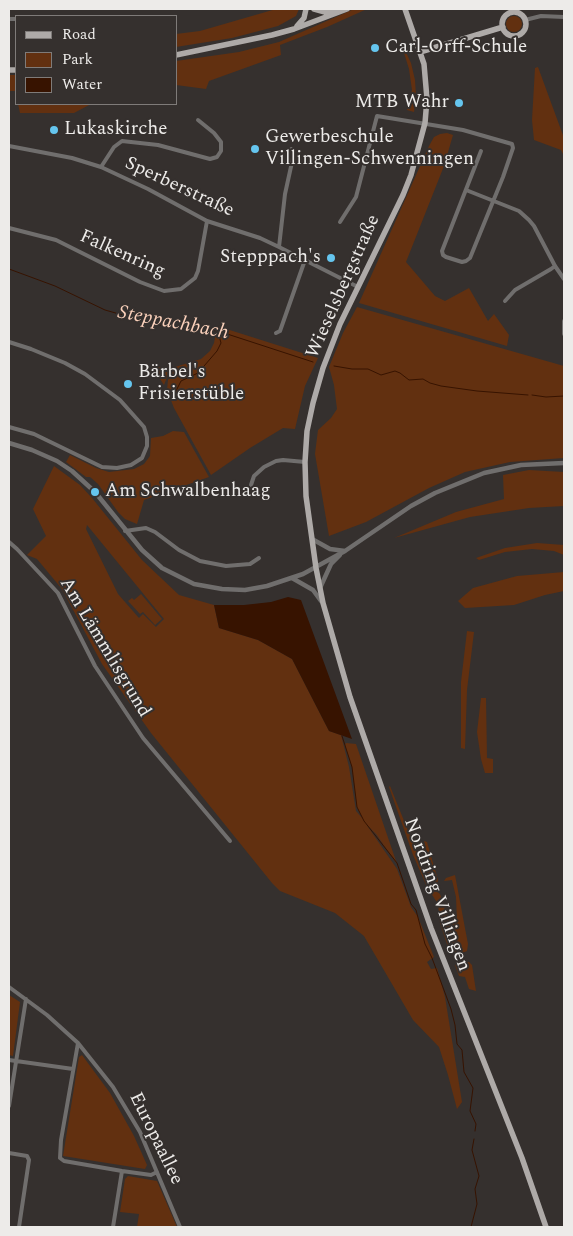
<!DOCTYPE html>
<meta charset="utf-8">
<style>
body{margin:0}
#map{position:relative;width:573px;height:1236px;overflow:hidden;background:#35302e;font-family:Spectral,serif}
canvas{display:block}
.frame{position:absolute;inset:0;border:10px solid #edebe9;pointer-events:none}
.legend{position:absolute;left:15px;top:15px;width:162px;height:90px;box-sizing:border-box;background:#35302e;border:1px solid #7f7b79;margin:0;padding:6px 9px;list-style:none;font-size:15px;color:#edebe9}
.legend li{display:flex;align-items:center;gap:10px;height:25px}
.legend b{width:25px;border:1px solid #7f7b79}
</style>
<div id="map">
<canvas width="573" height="1236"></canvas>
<div class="frame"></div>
<ul class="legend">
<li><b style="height:6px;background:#aeaaa8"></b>Road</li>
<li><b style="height:14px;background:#623010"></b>Park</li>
<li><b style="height:14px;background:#371300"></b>Water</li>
</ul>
</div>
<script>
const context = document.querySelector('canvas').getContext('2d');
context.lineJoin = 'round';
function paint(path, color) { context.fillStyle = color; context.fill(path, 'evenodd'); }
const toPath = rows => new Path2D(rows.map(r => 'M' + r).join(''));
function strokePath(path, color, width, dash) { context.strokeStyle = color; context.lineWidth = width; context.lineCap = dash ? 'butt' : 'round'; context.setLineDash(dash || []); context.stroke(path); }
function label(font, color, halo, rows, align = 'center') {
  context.font = font + ' Spectral,serif'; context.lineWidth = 4; context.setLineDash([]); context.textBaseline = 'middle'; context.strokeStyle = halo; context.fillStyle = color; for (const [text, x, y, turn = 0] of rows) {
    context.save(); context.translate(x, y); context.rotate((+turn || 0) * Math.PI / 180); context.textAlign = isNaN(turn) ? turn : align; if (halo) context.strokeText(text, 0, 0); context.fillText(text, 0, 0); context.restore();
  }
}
paint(toPath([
 [276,9,299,9,296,16,278,26,232,38,176,47,176,34,200,31],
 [354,9,367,9,327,27,280,45,281,55,209,81,206,89,176,85,176,61,239,52,279,42],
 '506 24a8 8 0 1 1 16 0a8 8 0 1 1-16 0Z',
 [400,40,411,63,415,80,416,96,414,112,407,110,412,90,409,69],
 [538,67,564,138,564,156,561,150,534,140,532,120,535,68],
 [9,75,16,75,16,95,15,91,9,91],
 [18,104,91,104,74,113,20,113],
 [447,133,453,135,444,166,406,262,435,296,445,301,469,288,488,321,494,314,509,335,507,346,359,303,429,146,434,137,440,134],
 [357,307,564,366,564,458,510,462,465,472,429,488,366,522,329,536,315,454,318,430,331,418,337,409,334,385,329,367,343,333],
 [217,326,318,358,305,386,295,429,283,428,250,448,211,475,174,408,167,390,168,380,175,367,201,359,210,351,214,343],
 [151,365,164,368,171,367,164,385],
 [173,431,184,432,209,477,144,500,137,524,125,519,118,512,98,484,90,477,86,477,66,462,70,455,96,468,109,472,134,469,144,464,150,456,151,438,163,436],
 [54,466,80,485,92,498,142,560,179,595,214,605,219,628,258,640,292,659,329,731,341,735,349,767,356,811,363,819,357,807,352,767,345,745,346,743,356,744,397,864,376,834,366,824,397,869,411,907,418,917,434,957,427,962,431,969,437,968,445,997,462,1102,457,1109,448,1075,439,1047,413,1020,364,936,335,913,280,891,272,883,151,733,102,664,62,589,37,559,27,555,46,536,33,509],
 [87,525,164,619,156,627,143,614,139,618,118,594,86,529],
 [529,470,564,472,564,506,529,508,470,517,394,538,456,512,504,499,503,475],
 [537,543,564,545,564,555,554,551,532,549,505,552,479,560,476,558,505,548],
 [564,572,564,591,545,595,514,605,465,608,458,601,473,588,517,576],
 [141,594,162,619,155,625,143,612,140,614,128,601,132,598,134,600],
 [467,631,474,632,467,690,465,749,461,748,461,682],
 [481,698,486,698,487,758,493,759,493,773,485,773,481,759,477,732],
 [390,786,423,868,427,874,430,865,424,841,427,842,438,880,437,884,429,880,429,884,440,894,451,924,457,922,456,897,452,880,444,881,446,878,455,875,468,944,467,951,460,954,450,953,440,923,438,904,427,887,413,855,389,787],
 [465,962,469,962,472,965,476,991,469,989,465,977,459,976,455,965],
 [9,995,20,1002,13,1056,9,1055],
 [82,1055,110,1093,134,1136,147,1165,145,1169,63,1156,79,1057],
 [128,1176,157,1181,177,1227,137,1227,139,1214,120,1212,125,1179]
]), '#623010');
paint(toPath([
 [288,597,301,600,352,739,329,731,292,659,258,640,219,628,214,605,244,605,271,602]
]), '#371300');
strokePath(toPath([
 [9,269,55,286,105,310,158,325,218,331,313,362],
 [334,366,352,369,368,369,381,375,395,371,400,373,409,380,423,379,430,383,441,386,477,391,528,395],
 [175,393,181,381,198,373,217,351,221,343,218,332],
 [532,395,546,397,564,396],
 [342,736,352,767,357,807,364,821,397,863,411,904,416,910,425,944,432,958,451,1009,455,1025,457,1044,462,1050,464,1072,473,1088,470,1111,476,1124,475,1131],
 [471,1227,477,1204,475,1189,479,1176,472,1150,474,1139]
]), '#371300', 1);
strokePath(toPath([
 [9,19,16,19],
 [525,20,541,16,564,17],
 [9,146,72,158,101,167,148,189,207,221,260,238,279,247,358,287],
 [101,167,114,147,122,141,158,145,210,159,217,157,221,151,221,142,214,133,198,120],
 [466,190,519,211,529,220,534,226,555,266,564,279],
 [340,222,356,197,377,116,463,130,512,144,513,148,503,177,470,258,466,261,462,262,446,257,443,255,442,251,481,151],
 [9,228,56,240,140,282,164,291,181,289,195,278,198,271,207,221],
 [279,247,285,194,294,153,291,149],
 [505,301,515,290,551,269,555,266],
 [564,321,564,334],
 [276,333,280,331,305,260],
 [9,342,31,349,65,363,85,374,120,400,144,427,147,437,147,446,142,458,131,465,117,468,102,467,34,434,9,427],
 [251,485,254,476,264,467,276,461,283,460,305,462],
 [125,531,146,528,155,532,179,550,200,561,226,566,250,564,259,558],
 [9,542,17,549,58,593,95,666,143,738,230,841],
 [9,987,47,1015,78,1043,113,1087,140,1132,180,1227],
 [78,1043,61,1140,60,1158,64,1161,122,1171,151,1175,157,1172],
 [9,1060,73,1069],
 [9,1106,26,999],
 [9,1153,27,1156,29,1160,19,1227],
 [113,1227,122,1171]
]), '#706e6d', 4);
strokePath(toPath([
 [9,443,32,450,57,461,72,471,95,492,142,550,162,568,194,584,222,589,245,590,267,586,303,574,345,551,411,506,435,493,484,473,521,465,564,463],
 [312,539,330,549,345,551],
 [292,578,313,590,321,601],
 [320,588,331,564,340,555]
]), '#706e6d', 4.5);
strokePath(toPath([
 [314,9,325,12,336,12],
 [405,9,424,64,427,99,425,123,411,175,403,195,340,324,323,368,313,403,307,431,305,462,306,496,316,568,323,603,350,697,431,928,522,1158,546,1227],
 '502 24a12 12 0 1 1 24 0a12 12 0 1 1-24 0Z',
 [297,26,304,18,306,9],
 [420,52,503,27],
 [176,55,272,35,294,29,347,9],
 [9,70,16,70]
]), '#aeaaa8', 5.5);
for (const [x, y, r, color] of [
 [375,48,5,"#65c5ee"],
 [459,103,5,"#65c5ee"],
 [54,130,5,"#65c5ee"],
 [255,149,5,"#65c5ee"],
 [331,258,5,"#65c5ee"],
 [128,384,5,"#65c5ee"],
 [95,492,5,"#65c5ee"]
]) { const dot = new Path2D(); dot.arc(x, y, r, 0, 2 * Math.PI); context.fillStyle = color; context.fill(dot); strokePath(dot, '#35302e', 2); }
label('19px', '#edebe9', '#35302e', [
 ["Carl-Orff-Schule",385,48],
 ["MTB Wahr",449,103,"right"],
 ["Lukaskirche",64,130],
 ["Gewerbeschule",265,138],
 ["Villingen-Schwenningen",265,160],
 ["Stepppach's",321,258,"right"],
 ["Bärbel's",138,373],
 ["Frisierstüble",138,395],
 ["Am Schwalbenhaag",105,492]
], 'left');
label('19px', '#edebe9', '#35302e', [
 ["Sperberstraße",179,188,25],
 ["Falkenring",122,255,24],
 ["Wieselsbergstraße",344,287,-66],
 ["Am Lämmlisgrund",104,648,59],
 ["Nordring Villingen",436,895,70],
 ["Europaallee",155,1139,64]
]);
label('italic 20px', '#fbd1bb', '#35302e', [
 ["Steppachbach",173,324,11]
]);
</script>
